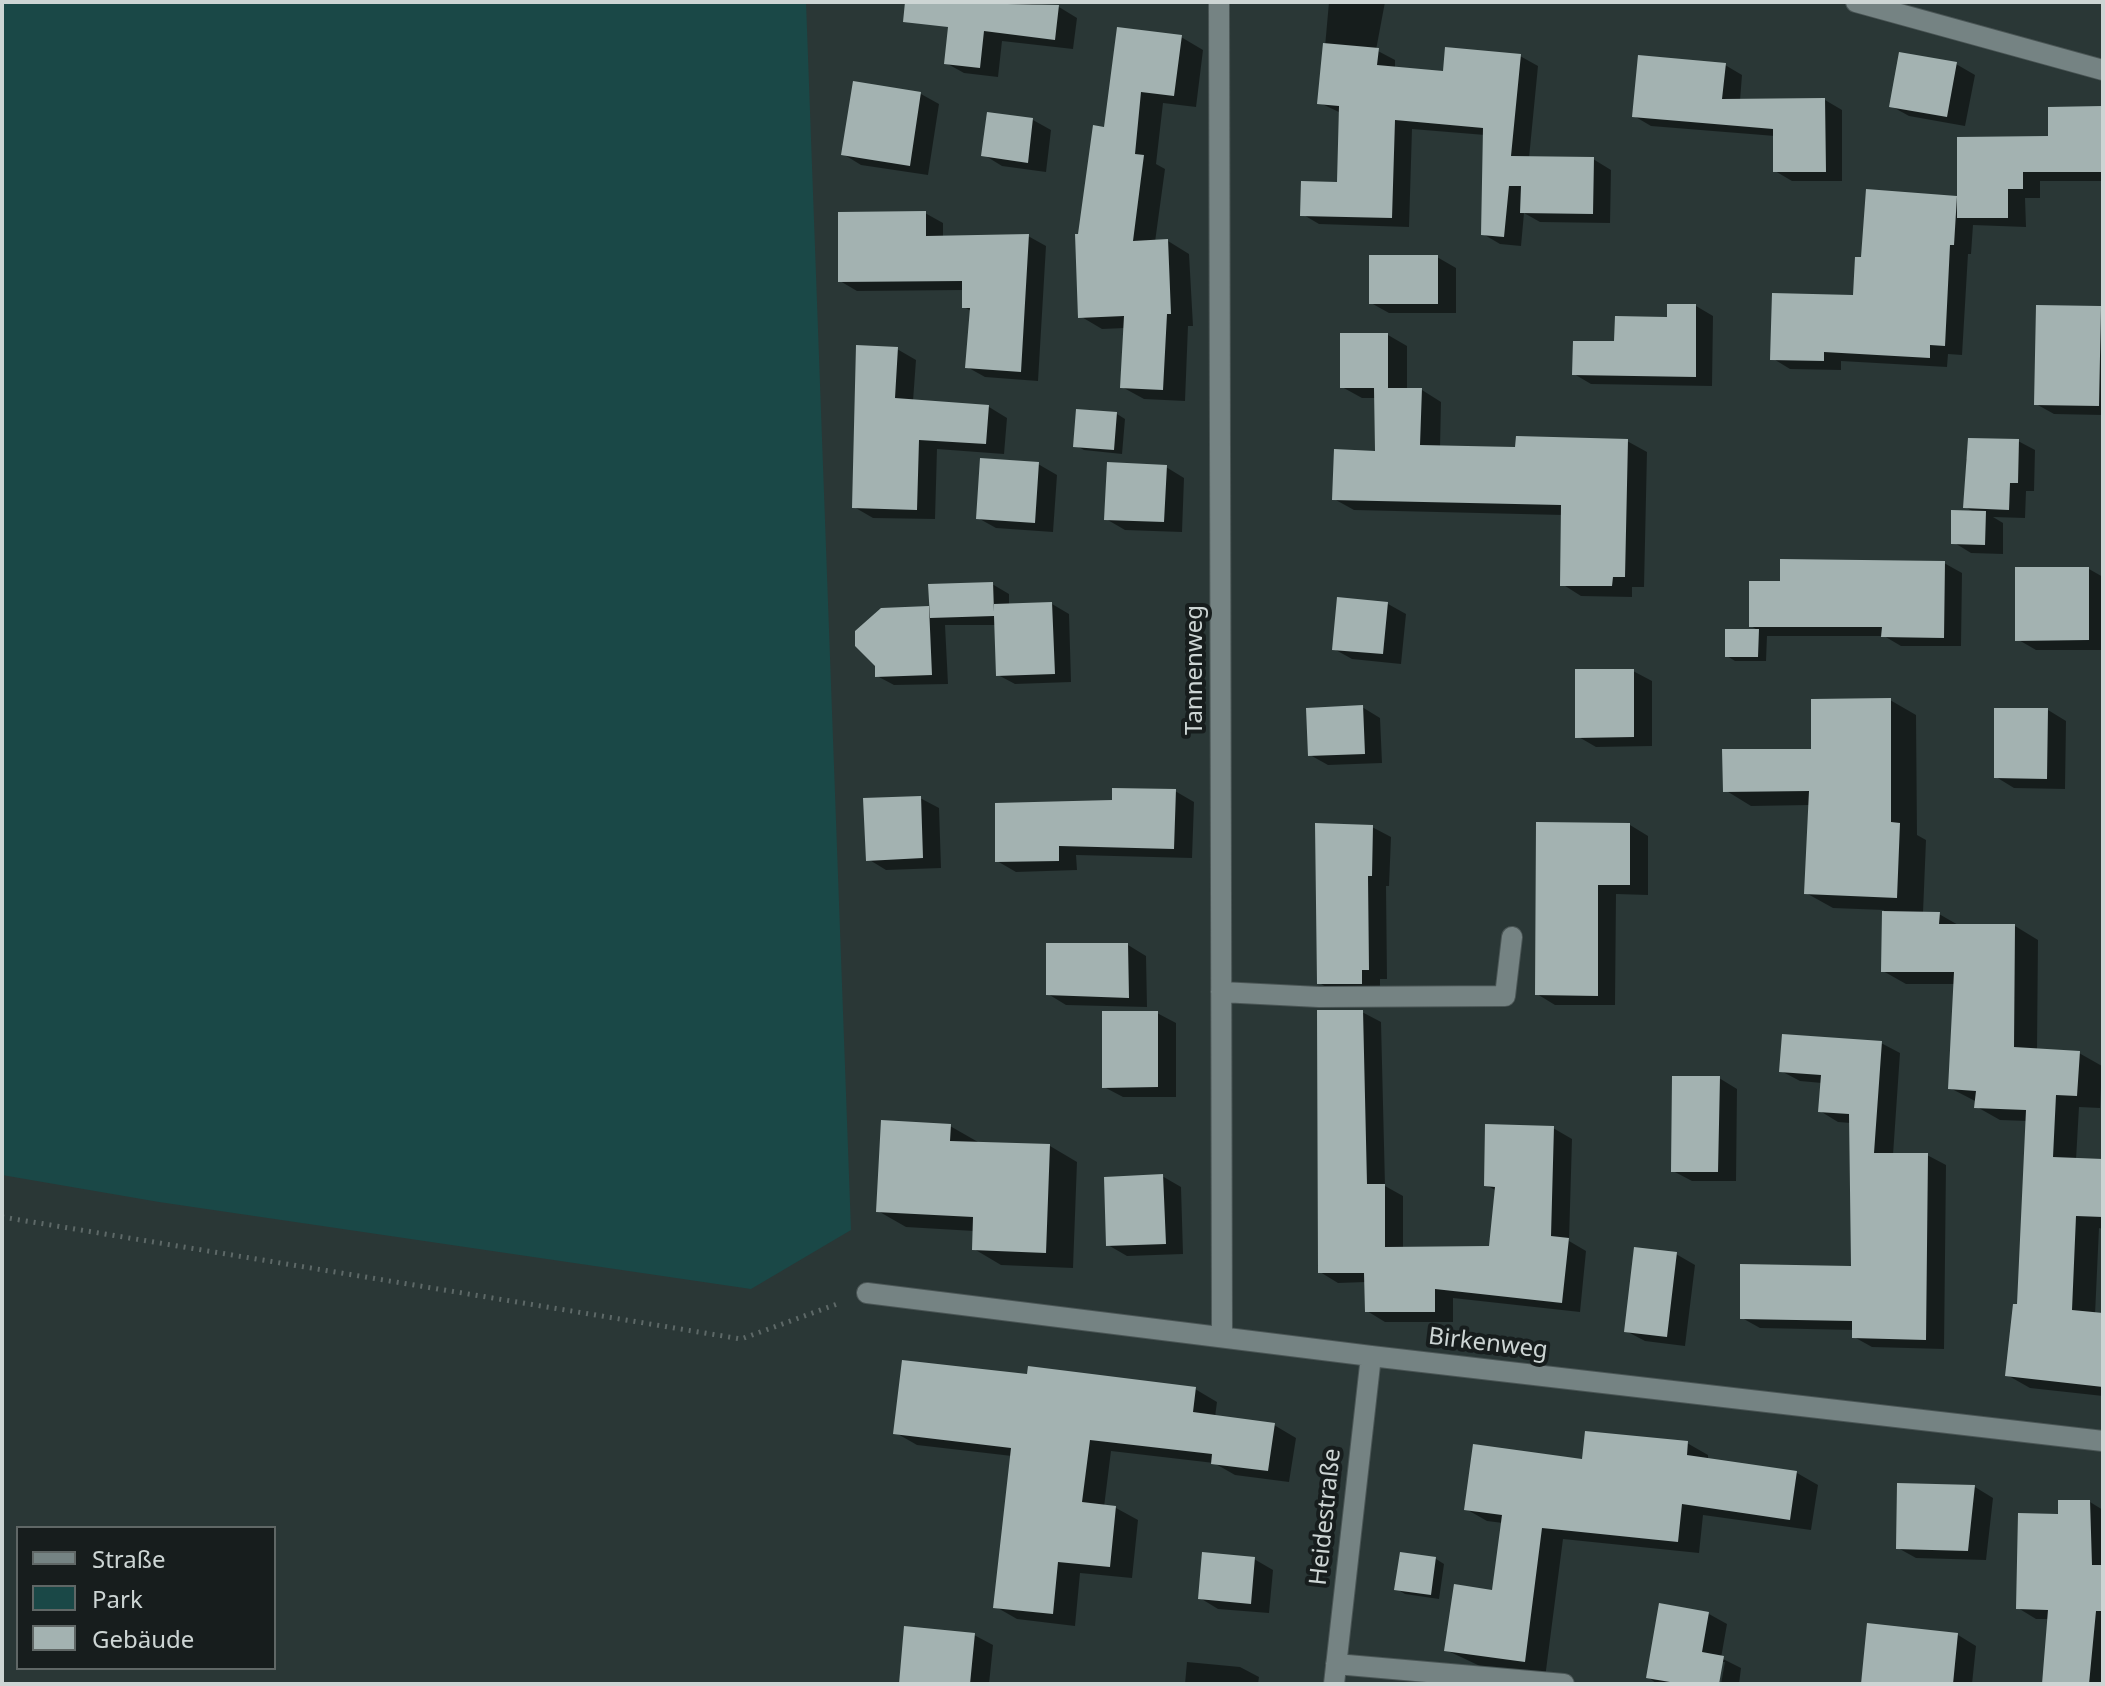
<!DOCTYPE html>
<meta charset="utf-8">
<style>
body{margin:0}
#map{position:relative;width:2105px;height:1686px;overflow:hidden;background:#2a3736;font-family:"Noto Sans",sans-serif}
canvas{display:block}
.frame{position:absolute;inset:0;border:4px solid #cdd5d4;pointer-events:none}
.legend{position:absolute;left:16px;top:1526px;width:260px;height:144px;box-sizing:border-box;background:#171d1d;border:2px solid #606766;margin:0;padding:10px 14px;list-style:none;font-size:24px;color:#cdd5d4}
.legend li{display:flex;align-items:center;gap:16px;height:40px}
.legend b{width:40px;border:2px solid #606766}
</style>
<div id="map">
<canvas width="2105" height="1686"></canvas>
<div class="frame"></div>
<ul class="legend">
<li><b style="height:10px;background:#758383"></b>Straße</li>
<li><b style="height:22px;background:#1a4847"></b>Park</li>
<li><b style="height:22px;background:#a3b2b1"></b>Gebäude</li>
</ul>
</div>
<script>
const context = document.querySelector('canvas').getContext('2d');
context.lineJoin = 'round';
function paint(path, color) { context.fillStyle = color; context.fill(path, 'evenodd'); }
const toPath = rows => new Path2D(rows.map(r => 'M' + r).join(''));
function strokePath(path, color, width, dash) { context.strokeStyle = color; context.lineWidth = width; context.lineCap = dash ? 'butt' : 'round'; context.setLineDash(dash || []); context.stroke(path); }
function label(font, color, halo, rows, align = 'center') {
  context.font = font + ' "Noto Sans",sans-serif'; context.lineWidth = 8; context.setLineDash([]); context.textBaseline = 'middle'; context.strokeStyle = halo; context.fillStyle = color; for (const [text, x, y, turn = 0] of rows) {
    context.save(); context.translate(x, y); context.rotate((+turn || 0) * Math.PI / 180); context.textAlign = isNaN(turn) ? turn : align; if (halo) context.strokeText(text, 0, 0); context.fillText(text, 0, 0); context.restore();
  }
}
paint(toPath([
 [2,2,806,2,851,1230,751,1289,159,1202,2,1175]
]), '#1a4847');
paint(toPath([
 [953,2,1015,2,1059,7,1077,18,1073,49,1002,41,998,77,964,73,946,63],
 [1329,2,1385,2,1376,50,1395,60,1395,68,1444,73,1520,56,1538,66,1529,158,1593,159,1611,170,1610,223,1540,222,1524,213,1521,246,1500,244,1483,234,1485,135,1412,129,1409,227,1319,224,1302,214,1339,184,1341,113,1320,103],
 [1181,37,1203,50,1196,107,1163,103,1156,164,1165,169,1155,242,1168,241,1189,254,1193,326,1188,326,1185,401,1144,399,1122,387,1125,328,1102,329,1080,316,1080,236,1106,129],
 [1956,64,1975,75,1965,126,1909,116,1891,106],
 [1725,65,1742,75,1740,101,1825,100,1842,110,1842,181,1792,181,1775,171,1775,136,1651,126,1634,116],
 [921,94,939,104,928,175,861,165,843,154],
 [2103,108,2103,181,2040,181,2040,198,2025,198,2026,227,1973,225,1971,254,1968,254,1962,355,1948,354,1947,367,1841,361,1841,370,1790,369,1772,358,1855,297,1863,259,1868,191,1959,198],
 [1033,120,1051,130,1046,172,1002,166,984,155],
 [925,213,943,223,943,238,1028,236,1046,246,1038,381,985,377,967,367,971,311,964,307,964,290,857,291,840,281],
 [1437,257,1456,268,1456,313,1389,313,1371,303],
 [1696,306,1713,316,1712,386,1591,384,1574,374,1616,343],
 [2100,308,2103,415,2054,414,2036,404],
 [1388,335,1407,346,1407,390,1422,390,1441,402,1440,448,1517,449,1627,441,1647,452,1644,587,1632,587,1632,597,1581,596,1562,584,1563,515,1354,510,1334,499,1377,453,1376,398,1362,398,1342,387],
 [897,349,916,360,913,401,989,407,1007,418,1004,454,937,449,935,519,873,518,854,507],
 [1117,414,1125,419,1122,454,1084,450,1075,445],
 [2018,441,2035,450,2034,491,2026,491,2025,518,1993,517,2003,523,2003,554,1971,553,1953,542,1974,512,1965,507,1966,459],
 [1038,464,1057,475,1053,532,996,528,978,518],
 [1166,467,1184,478,1182,532,1125,530,1106,519],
 [1944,563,1962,573,1961,646,1901,646,1884,636,1767,636,1766,661,1735,661,1727,656,1759,631,1751,626,1782,583],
 [2089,569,2103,577,2103,650,2036,650,2017,639],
 [992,584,1009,594,1009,606,1052,604,1069,614,1071,682,1015,684,998,675,996,625,945,625,948,684,894,685,877,676,929,608],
 [1388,604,1406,614,1401,664,1352,659,1334,649],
 [1633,671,1652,681,1652,746,1596,747,1577,736],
 [1890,700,1916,715,1917,835,1926,840,1923,913,1939,914,1960,926,2015,926,2038,940,2037,1050,2079,1053,2102,1066,2100,1108,2079,1107,2076,1160,2103,1161,2103,1229,2099,1228,2095,1315,2103,1315,2103,1396,2030,1388,2007,1375,2019,1306,2028,1121,2000,1120,1977,1107,1977,1102,1950,1088,1955,984,1906,984,1883,971,1884,910,1833,908,1806,893,1810,805,1751,806,1725,790,1813,751],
 [1362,707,1380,718,1382,763,1328,765,1310,755],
 [2048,710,2066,721,2065,789,2014,788,1996,777],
 [1175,791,1194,802,1192,858,1076,855,1077,870,1016,872,997,861,1114,802],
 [920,798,939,808,941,868,886,870,868,859],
 [1630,825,1648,836,1648,895,1616,894,1615,1005,1555,1005,1537,994],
 [1372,827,1391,837,1389,886,1386,886,1387,979,1380,979,1380,993,1338,993,1319,983],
 [1128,945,1146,956,1147,1007,1066,1005,1048,994],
 [1362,1012,1381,1022,1385,1186,1403,1196,1403,1249,1491,1248,1497,1191,1486,1185,1553,1128,1572,1139,1569,1241,1586,1251,1580,1312,1453,1298,1453,1322,1385,1322,1367,1311,1366,1282,1338,1283,1320,1272],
 [1157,1013,1176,1023,1176,1097,1123,1097,1104,1087],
 [1881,1043,1900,1053,1893,1155,1927,1155,1946,1165,1944,1349,1872,1347,1854,1337,1854,1330,1760,1328,1742,1318,1853,1268,1851,1123,1838,1122,1820,1111,1822,1083,1800,1081,1781,1071],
 [1719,1078,1737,1089,1736,1181,1692,1181,1673,1171],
 [950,1126,978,1142,1050,1146,1077,1162,1073,1268,1001,1265,974,1249,974,1231,906,1227,878,1211],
 [1162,1176,1181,1187,1183,1254,1127,1256,1108,1245],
 [1676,1254,1695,1265,1685,1346,1645,1341,1626,1331],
 [1029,1376,1195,1389,1217,1402,1215,1417,1274,1425,1296,1438,1289,1482,1235,1475,1214,1463,1111,1451,1104,1507,1116,1508,1138,1520,1132,1578,1080,1573,1075,1626,1017,1619,996,1607,1012,1456,917,1445,896,1433],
 [1687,1443,1708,1455,1708,1460,1797,1473,1818,1485,1811,1530,1703,1515,1699,1553,1563,1539,1545,1678,1497,1674,1446,1650,1494,1592,1503,1523,1487,1521,1466,1509,1584,1461],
 [1975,1487,1993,1498,1986,1560,1916,1558,1898,1548],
 [2090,1502,2103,1510,2103,1684,2044,1684,2049,1619,2036,1619,2018,1608,2060,1517],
 [1254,1559,1273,1570,1269,1613,1218,1609,1200,1598],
 [1436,1559,1444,1564,1439,1599,1405,1594,1397,1589],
 [1709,1614,1727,1624,1721,1658,1741,1668,1739,1684,1721,1684,1725,1662,1721,1662,1717,1684,1657,1684,1648,1677],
 [1869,1625,1958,1635,1976,1646,1972,1684,1863,1684],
 [974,1635,993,1645,989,1684,901,1684],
 [1187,1662,1240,1667,1259,1677,1258,1684,1185,1684]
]), '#0007');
paint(toPath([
 [905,2,1059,5,1055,40,984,31,980,68,944,64,948,27,903,22],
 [1117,27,1182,35,1174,96,1141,92,1135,154,1144,155,1133,241,1168,239,1171,314,1167,314,1163,390,1120,388,1124,316,1078,318,1075,234,1078,234,1093,125,1104,127],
 [1323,43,1379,48,1377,65,1443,71,1445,47,1521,54,1511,156,1594,157,1593,214,1520,213,1521,186,1509,186,1504,237,1481,235,1483,128,1395,120,1392,218,1300,216,1301,181,1337,182,1339,106,1317,104],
 [1899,52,1957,62,1947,117,1889,107],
 [1638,55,1726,63,1722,99,1825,98,1826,172,1773,172,1773,129,1632,117],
 [853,81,921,92,910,166,841,155],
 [2103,106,2103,172,2023,172,2023,189,2008,189,2008,218,1957,218,1957,137,2048,136,2048,107],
 [987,112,1033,118,1028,163,981,156],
 [1866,189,1957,196,1954,245,1950,245,1945,346,1930,345,1930,358,1824,352,1824,361,1770,360,1772,293,1853,295,1855,257,1861,257],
 [926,211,926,236,1029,234,1021,372,965,368,970,308,962,308,962,281,838,282,838,212],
 [1369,255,1438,255,1438,304,1369,304],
 [1667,304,1696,304,1696,377,1572,375,1573,341,1614,341,1615,316,1667,317],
 [2036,305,2101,306,2099,406,2034,405],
 [1340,333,1388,333,1388,388,1422,388,1420,445,1515,447,1516,436,1628,439,1625,577,1613,577,1612,586,1560,586,1561,505,1332,500,1334,449,1375,451,1374,388,1340,388],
 [856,345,898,347,895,398,989,405,986,444,919,440,917,510,852,508],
 [1076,409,1117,412,1114,450,1073,447],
 [1968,438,2019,439,2018,483,2010,483,2009,510,1963,508],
 [980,458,1039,462,1035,523,976,519],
 [1107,462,1167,465,1164,522,1104,520],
 [1951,510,1986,511,1985,545,1951,544],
 [1780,559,1945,561,1944,638,1881,637,1882,627,1749,627,1749,581,1780,581],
 [2015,567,2089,567,2089,640,2015,641],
 [993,582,994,612,994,604,1052,602,1055,674,996,676,994,616,930,618,928,584],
 [1337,597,1388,602,1383,654,1332,650],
 [929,606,932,675,875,677,875,666,855,646,855,631,881,608],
 [1725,629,1759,629,1758,657,1725,657],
 [1575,669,1634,669,1634,737,1575,738],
 [1891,698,1891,822,1900,823,1897,898,1804,894,1809,791,1723,792,1722,749,1811,749,1811,699],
 [1363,705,1365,754,1308,756,1306,708],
 [1994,708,2048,708,2047,779,1994,778],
 [1112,788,1176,789,1174,849,1059,846,1059,861,995,862,995,803,1112,800],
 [921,796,923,858,866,861,863,798],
 [1536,822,1630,823,1630,885,1598,885,1598,996,1535,995],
 [1315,823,1373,825,1372,876,1368,876,1369,970,1362,970,1362,984,1317,984],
 [1882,911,1940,912,1939,924,2015,924,2014,1047,2080,1051,2077,1096,2056,1095,2053,1157,2103,1159,2103,1217,2076,1216,2072,1310,2103,1313,2103,1387,2005,1376,2013,1304,2017,1304,2026,1110,1974,1108,1976,1091,1948,1089,1954,972,1881,972],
 [1046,943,1128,943,1129,998,1046,995],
 [1317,1010,1363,1010,1367,1184,1385,1184,1385,1247,1489,1246,1495,1187,1484,1186,1485,1124,1554,1126,1551,1236,1569,1238,1562,1303,1435,1289,1435,1312,1365,1312,1364,1273,1318,1273],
 [1102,1011,1158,1011,1158,1087,1102,1088],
 [1782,1034,1882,1041,1874,1153,1928,1153,1926,1340,1852,1338,1852,1321,1740,1319,1740,1264,1851,1266,1849,1114,1818,1112,1821,1075,1779,1072],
 [1672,1076,1720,1076,1718,1172,1671,1172],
 [881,1120,951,1124,950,1141,1050,1144,1046,1253,972,1250,973,1217,876,1212],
 [1163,1174,1166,1244,1106,1246,1104,1177],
 [1634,1247,1677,1252,1667,1337,1624,1332],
 [902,1360,1027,1374,1028,1366,1196,1387,1193,1412,1275,1423,1268,1471,1211,1464,1212,1454,1090,1440,1082,1502,1116,1506,1110,1567,1058,1562,1053,1614,993,1608,1011,1448,893,1434],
 [1585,1431,1688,1441,1687,1455,1797,1471,1790,1520,1682,1504,1678,1542,1542,1528,1525,1662,1444,1651,1454,1584,1492,1590,1502,1515,1464,1510,1473,1444,1582,1459],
 [1897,1483,1975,1485,1968,1551,1896,1549],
 [2058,1500,2090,1500,2092,1565,2103,1565,2103,1611,2096,1611,2089,1684,2042,1684,2048,1610,2016,1609,2018,1513,2058,1514],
 [1202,1552,1255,1557,1251,1604,1198,1599],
 [1400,1552,1436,1557,1431,1595,1394,1590],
 [1659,1603,1709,1612,1702,1652,1724,1656,1719,1684,1682,1684,1646,1678],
 [1867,1623,1958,1633,1953,1684,1861,1684],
 [904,1626,975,1633,970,1684,899,1684]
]), '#a3b2b1');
const minor = toPath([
 [1219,2,1222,1337],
 [1856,2,2103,70],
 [1221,992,1319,997,1505,996,1512,937],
 [867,1293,1371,1356,2103,1441],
 [1336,1664,1564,1684],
 [1334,1684,1371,1356]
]);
strokePath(minor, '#4a5555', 22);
strokePath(toPath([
 [2,1217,741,1339,840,1303]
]), '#5e6968', 5, [2, 6]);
strokePath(minor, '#758383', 20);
label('24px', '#cdd5d4', '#171d1d', [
 ["Tannenweg",1195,670,-90],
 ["Birkenweg",1488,1344,7],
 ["Heidestraße",1326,1517,-84]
]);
</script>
